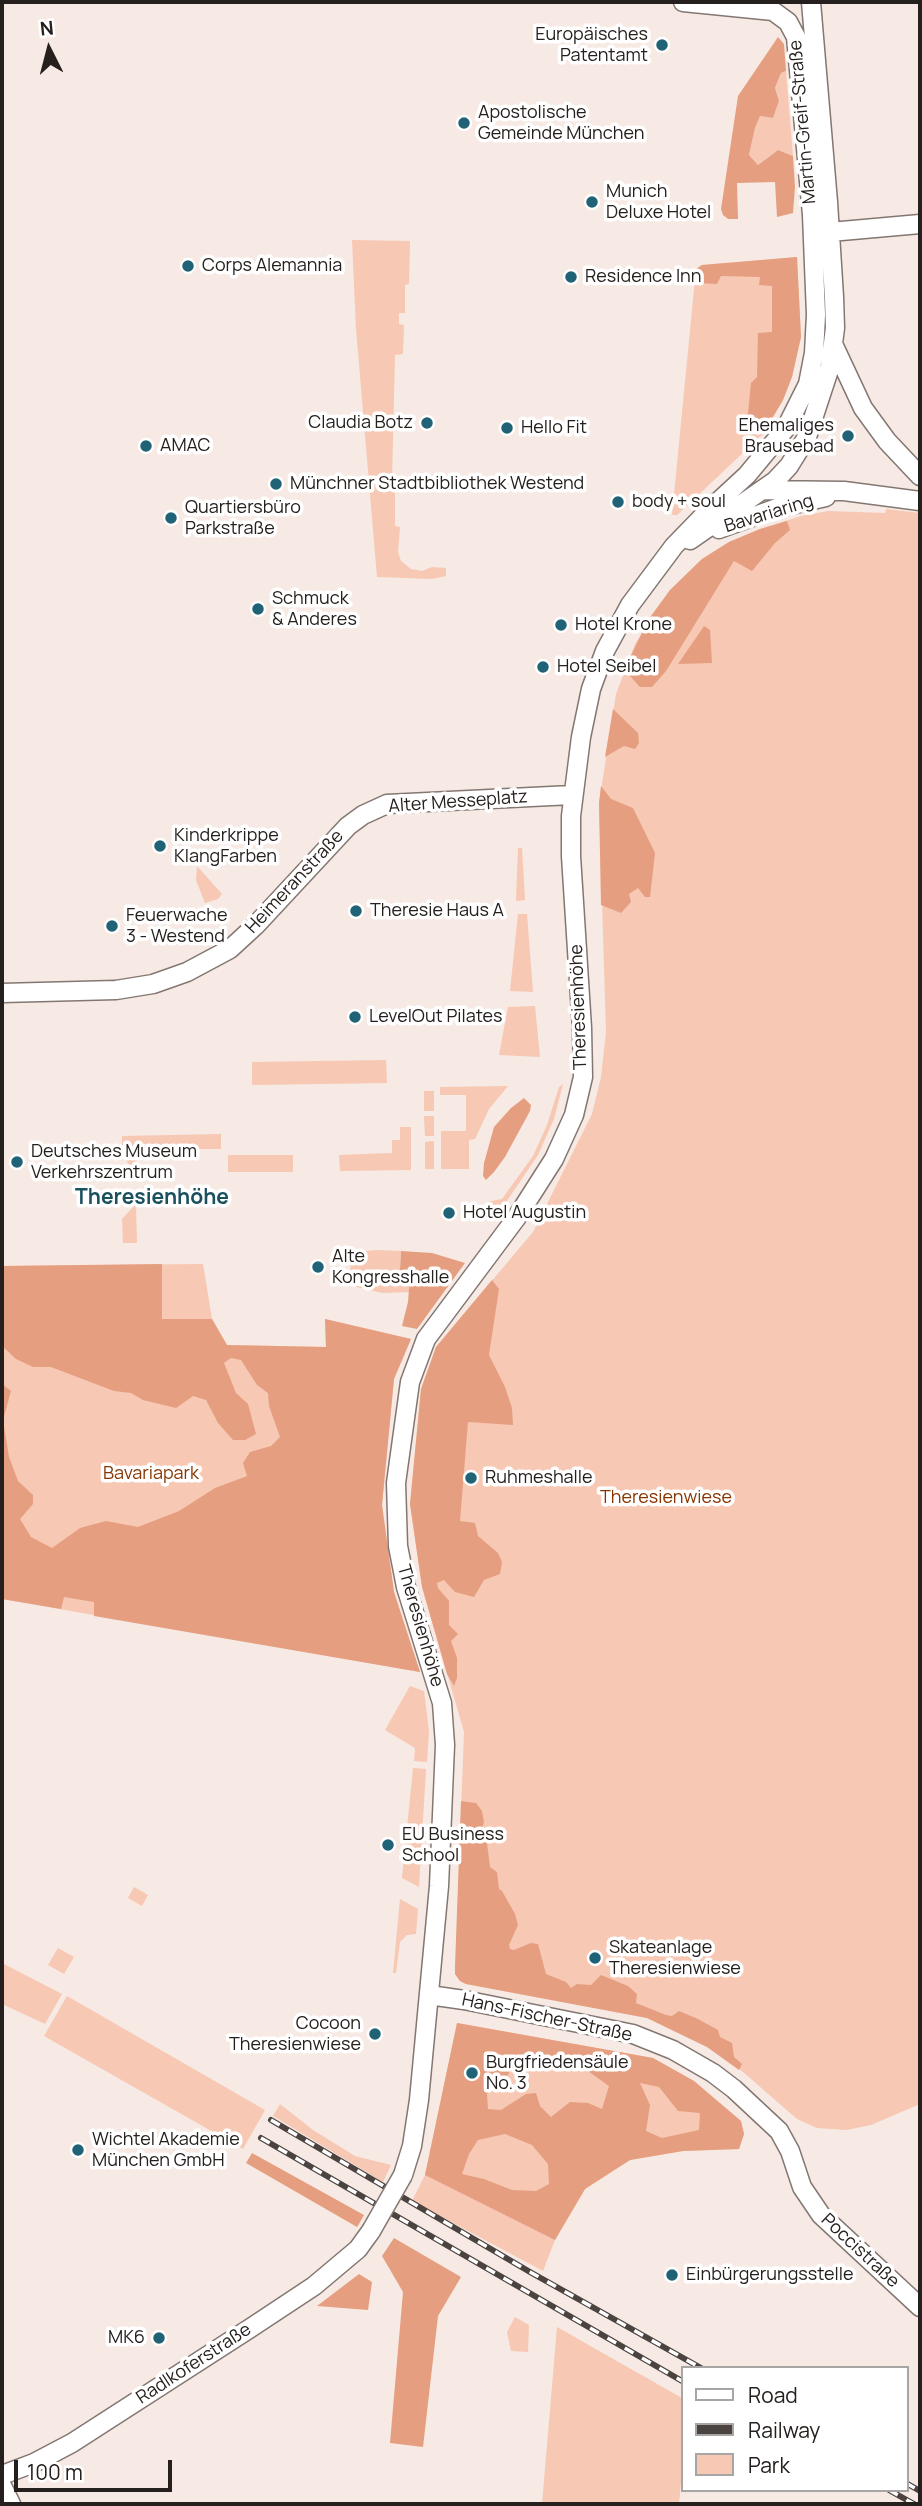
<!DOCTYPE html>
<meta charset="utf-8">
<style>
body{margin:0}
#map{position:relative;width:922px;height:2506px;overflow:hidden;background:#f7e9e3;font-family:Manrope,sans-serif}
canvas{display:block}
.frame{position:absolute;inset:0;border:4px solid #25201e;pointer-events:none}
.legend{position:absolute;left:681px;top:2366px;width:228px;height:126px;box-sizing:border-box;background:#fff;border:2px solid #a8a6a5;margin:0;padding:9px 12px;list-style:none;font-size:21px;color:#25201e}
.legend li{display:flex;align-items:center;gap:14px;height:35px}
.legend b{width:35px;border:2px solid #a8a6a5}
.north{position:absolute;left:14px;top:14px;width:70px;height:70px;-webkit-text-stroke:5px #fff;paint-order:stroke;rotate:354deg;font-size:19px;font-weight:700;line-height:28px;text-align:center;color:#25201e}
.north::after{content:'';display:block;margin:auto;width:24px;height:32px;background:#25201e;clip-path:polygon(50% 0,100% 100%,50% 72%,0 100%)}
.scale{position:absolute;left:14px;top:2460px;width:158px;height:32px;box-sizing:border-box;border:4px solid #25201e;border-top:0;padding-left:9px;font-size:21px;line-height:24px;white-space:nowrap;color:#25201e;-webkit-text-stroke:5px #fff;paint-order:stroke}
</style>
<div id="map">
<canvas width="922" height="2506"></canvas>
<div class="frame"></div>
<ul class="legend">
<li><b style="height:9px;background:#fff"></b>Road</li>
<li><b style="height:9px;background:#4a4340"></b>Railway</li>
<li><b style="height:19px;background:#f7c8b3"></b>Park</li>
</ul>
<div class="north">N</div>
<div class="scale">100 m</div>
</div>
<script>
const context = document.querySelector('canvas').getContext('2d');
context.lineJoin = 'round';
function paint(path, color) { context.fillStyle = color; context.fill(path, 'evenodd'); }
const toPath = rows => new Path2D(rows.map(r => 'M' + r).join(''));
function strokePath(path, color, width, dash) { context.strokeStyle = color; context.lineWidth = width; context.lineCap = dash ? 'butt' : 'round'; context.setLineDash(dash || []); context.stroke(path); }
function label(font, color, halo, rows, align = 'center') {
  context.font = font + ' Manrope,sans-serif'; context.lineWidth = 7; context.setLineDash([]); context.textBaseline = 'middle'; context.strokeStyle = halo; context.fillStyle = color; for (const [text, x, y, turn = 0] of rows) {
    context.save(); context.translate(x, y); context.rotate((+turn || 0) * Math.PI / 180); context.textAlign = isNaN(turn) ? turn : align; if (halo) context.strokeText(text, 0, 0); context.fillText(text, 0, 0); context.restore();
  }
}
paint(toPath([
 [786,71,793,156,778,150,758,165,749,155,755,128,760,116,773,118,779,101,775,88,781,73],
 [352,240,410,241,409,284,405,285,405,313,399,313,399,324,404,325,403,354,395,355,392,480,395,481,395,526,400,527,398,552,401,561,411,569,422,571,432,567,446,568,446,576,432,579,377,577,356,329],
 [797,257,801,337,792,377,783,400,763,434,677,515,672,515,696,269,702,265],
 [886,509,920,513,920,2104,871,2125,846,2130,817,2128,797,2119,743,2072,707,2047,647,2018,466,1984,460,1981,455,1974,464,1732,422,1587,410,1504,421,1389,436,1347,533,1232,592,1114,601,1077,606,1032,599,803,616,694,635,644,670,590,702,559,729,542,760,529,801,516,828,511,885,513],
 [518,848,522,848,525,900,516,901],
 [197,866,222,894,218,899,205,903,196,880],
 [518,914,527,914,533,992,510,991],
 [535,1006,540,1057,499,1055,508,1007],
 [386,1060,387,1083,252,1085,252,1062],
 [563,1084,554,1119,538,1155,494,1220,488,1212,487,1202,502,1199,533,1156,547,1125,559,1087],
 [508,1086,489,1109,475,1139,469,1140,469,1169,441,1169,441,1131,466,1131,466,1095,440,1095,440,1087],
 [424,1091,434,1091,434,1111,424,1111],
 [424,1116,434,1116,434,1136,425,1136],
 [400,1127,411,1127,411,1170,340,1171,339,1155,392,1153,392,1140,400,1140],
 [221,1134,221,1149,135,1149,135,1171,122,1156,122,1136],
 [434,1141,434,1169,425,1169,425,1142],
 [228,1155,293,1155,293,1172,228,1172],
 [134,1206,136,1206,137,1243,123,1243,122,1219],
 [378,1250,401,1251,400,1270,410,1276,409,1292,383,1293,356,1287,349,1277,353,1252],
 [203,1264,212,1319,227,1345,326,1347,325,1319,411,1339,394,1379,382,1505,394,1592,420,1672,2,1599,2,1266],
 [410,1686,424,1691,429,1731,427,1762,414,1761,415,1748,385,1730],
 [413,1768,426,1769,419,1887,402,1878],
 [134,1887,148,1895,142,1906,128,1898],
 [400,1899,418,1909,416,1934,407,1935,400,1942,396,1973,393,1973],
 [58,1948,74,1957,64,1974,48,1965],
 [2,1963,62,1994,45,2024,2,2004],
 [67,1996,265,2110,243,2149,44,2036],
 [457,2023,653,2058,694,2081,741,2121,744,2134,739,2149,683,2151,630,2160,585,2189,555,2240,543,2271,412,2201,425,2175],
 [280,2104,313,2130,355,2156,391,2165,383,2182,273,2116],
 [515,2317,529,2325,528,2352,511,2351,507,2332],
 [557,2327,682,2398,682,2470,679,2504,542,2504]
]), '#f7c8b3');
paint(toPath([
 [778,37,784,44,786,71,781,73,775,88,779,101,773,118,760,116,755,128,749,155,758,165,778,150,793,156,795,187,793,213,777,217,775,182,737,183,738,219,728,219,723,215,721,209,738,96],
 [797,257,801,337,792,377,783,400,763,434,756,431,742,420,748,413,751,383,757,377,758,333,772,332,772,286,759,285,760,277,721,276,717,284,695,283,696,269,702,265],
 [787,521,790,530,775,543,752,571,734,561,666,671,652,687,640,687,630,676,627,664,648,620,670,590,702,559,729,542,760,529],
 [704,626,710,630,712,663,678,664],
 [613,709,638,733,639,743,635,749,624,746,605,757],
 [601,786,611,799,633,808,655,853,650,897,645,897,638,888,629,894,631,902,621,913,601,905,599,803],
 [524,1098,531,1105,530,1111,505,1157,494,1172,486,1180,483,1176,484,1163,494,1127,511,1108],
 [401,1251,432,1253,465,1263,417,1329,402,1326,408,1302,410,1276,400,1270],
 [162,1264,162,1319,212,1319,227,1345,326,1347,325,1319,411,1339,394,1379,382,1505,394,1592,420,1672,94,1616,94,1602,64,1597,61,1609,2,1599,2,1384,11,1391,3,1420,9,1457,18,1481,33,1495,33,1504,20,1519,31,1537,52,1548,80,1528,106,1521,138,1527,179,1511,215,1488,247,1476,243,1463,250,1452,271,1446,280,1437,269,1406,268,1393,257,1385,241,1360,231,1358,224,1363,236,1393,248,1404,256,1434,245,1440,233,1440,218,1423,206,1400,193,1396,176,1408,143,1400,131,1393,114,1391,51,1367,33,1367,16,1359,2,1346,2,1266],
 [492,1280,499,1289,489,1355,505,1387,512,1408,513,1425,468,1422,460,1521,475,1523,478,1536,498,1553,502,1562,500,1574,484,1580,474,1597,455,1592,444,1580,437,1583,438,1588,449,1601,449,1625,458,1634,451,1641,457,1658,457,1678,454,1686,447,1674,422,1587,410,1504,421,1389,436,1347],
 [461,1801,476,1803,482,1811,484,1822,481,1831,487,1843,490,1867,497,1872,499,1889,502,1891,515,1914,518,1925,509,1945,510,1949,514,1950,531,1943,538,1944,546,1974,566,1982,571,1988,577,1984,591,1985,601,1975,628,1986,637,1994,636,2003,666,2015,672,2016,679,2011,698,2019,718,2030,720,2037,732,2043,734,2057,742,2064,739,2070,707,2047,647,2018,466,1984,460,1981,455,1974,455,1967],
 [457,2023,653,2058,694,2081,741,2121,744,2134,739,2149,683,2151,630,2160,585,2189,555,2240,425,2175],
 [514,2062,527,2062,537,2071,564,2066,585,2069,609,2086,602,2109,588,2103,570,2102,551,2117,540,2106,536,2093,526,2094,501,2110,488,2109,487,2094,495,2081,508,2075],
 [640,2083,659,2087,678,2111,700,2113,699,2130,662,2138,646,2131,650,2105],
 [505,2134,532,2145,548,2164,549,2184,536,2191,512,2190,484,2179,462,2174,469,2154,478,2140],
 [252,2153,364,2215,359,2224,357,2227,246,2163],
 [394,2238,461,2277,438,2316,423,2447,390,2443,403,2292,382,2256],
 [359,2274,372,2282,368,2310,317,2306]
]), '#e59f80');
const secondary = toPath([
 [819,233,920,224],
 [834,346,863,408,887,441,920,476],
 [762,490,844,491,920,501],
 [719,529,777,508,826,497],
 [690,540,775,481,789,466,807,437,830,367,835,328,834,297,828,202,811,2],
 [2,993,116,990,153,984,187,972,230,949,255,926,348,826,363,815,387,804,572,795],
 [429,1995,464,2000,633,2034,673,2050,713,2073,734,2089,779,2131,790,2151,802,2187,821,2215,920,2307],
 [403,2175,412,2146,419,2100,439,1886,445,1745,442,1703,406,1587,398,1546,396,1483,410,1382,426,1339,517,1217,554,1159,574,1115,583,1077,582,1028,571,856,571,816,581,737,591,689,605,651,630,605,674,546,707,512,747,475,786,428,808,384,814,353,816,315,812,215,796,37,788,22,773,11,683,2],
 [2,2475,34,2463,72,2443,249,2329,314,2286,358,2249,371,2231],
 [2,2486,11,2504]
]);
strokePath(secondary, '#837772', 21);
strokePath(secondary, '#fff', 18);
const rail = toPath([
 [271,2120,530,2272,701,2368],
 [261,2138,682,2381],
 [906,2483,920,2491],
 [889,2490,914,2504]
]);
strokePath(rail, '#4a4340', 6);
strokePath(rail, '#fff', 3.5, [10]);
const secondaryBridge = toPath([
 [371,2231,403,2175]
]);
strokePath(secondaryBridge, '#837772', 21, []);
strokePath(secondaryBridge, '#fff', 18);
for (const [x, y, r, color] of [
 [662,45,7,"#206376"],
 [464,123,7,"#206376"],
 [592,202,7,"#206376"],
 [188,266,7,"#206376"],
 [571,277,7,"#206376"],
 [427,423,7,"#206376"],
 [507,428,7,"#206376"],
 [848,436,7,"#206376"],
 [146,446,7,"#206376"],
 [276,484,7,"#206376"],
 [618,502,7,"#206376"],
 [171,518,7,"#206376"],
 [258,609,7,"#206376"],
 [561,625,7,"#206376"],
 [543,667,7,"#206376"],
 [160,846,7,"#206376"],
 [356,911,7,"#206376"],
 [112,926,7,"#206376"],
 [355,1017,7,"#206376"],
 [17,1162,7,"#206376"],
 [449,1213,7,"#206376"],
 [318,1267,7,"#206376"],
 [471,1478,7,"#206376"],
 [388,1845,7,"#206376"],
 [595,1958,7,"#206376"],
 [375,2034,7,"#206376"],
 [472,2073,7,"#206376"],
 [78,2150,7,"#206376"],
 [672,2275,7,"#206376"],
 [159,2338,7,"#206376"]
]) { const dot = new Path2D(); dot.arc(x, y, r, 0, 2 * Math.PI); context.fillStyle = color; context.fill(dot); strokePath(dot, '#fff', 2.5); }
label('18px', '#25201e', '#fff', [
 ["Europäisches",648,35,"right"],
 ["Patentamt",648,56,"right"],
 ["Apostolische",478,113],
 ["Gemeinde München",478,134],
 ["Munich",606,192],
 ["Deluxe Hotel",606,213],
 ["Corps Alemannia",202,266],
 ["Residence Inn",585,277],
 ["Claudia Botz",413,423,"right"],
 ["Ehemaliges",834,426,"right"],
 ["Brausebad",834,447,"right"],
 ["Hello Fit",521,428],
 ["AMAC",160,446],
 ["Münchner Stadtbibliothek Westend",290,484],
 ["body + soul",632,502],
 ["Quartiersbüro",185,508],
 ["Parkstraße",185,529],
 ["Schmuck",272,599],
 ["& Anderes",272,620],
 ["Hotel Krone",575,625],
 ["Hotel Seibel",557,667],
 ["Kinderkrippe",174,836],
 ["KlangFarben",174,857],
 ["Theresie Haus A",370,911],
 ["Feuerwache",126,916],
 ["3 - Westend",126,937],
 ["LevelOut Pilates",369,1017],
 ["Deutsches Museum",31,1152],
 ["Verkehrszentrum",31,1173],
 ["Hotel Augustin",463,1213],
 ["Alte",332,1257],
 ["Kongresshalle",332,1278],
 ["Ruhmeshalle",485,1478],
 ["EU Business",402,1835],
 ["School",402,1856],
 ["Skateanlage",609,1948],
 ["Theresienwiese",609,1969],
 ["Cocoon",361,2024,"right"],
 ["Theresienwiese",361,2045,"right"],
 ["Burgfriedensäule",486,2063],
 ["No. 3",486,2084],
 ["Wichtel Akademie",92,2140],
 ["München GmbH",92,2161],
 ["Einbürgerungsstelle",686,2275],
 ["MK6",145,2338,"right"]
], 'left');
label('18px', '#25201e', '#fff', [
 ["Martin-Greif-Straße",803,122,-95],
 ["Bavariaring",769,514,-17],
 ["Alter Messeplatz",458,802,-4],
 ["Heimeranstraße",295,882,-47],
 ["Theresienhöhe",579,1007,-92],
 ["Theresienhöhe",420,1626,74],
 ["Hans-Fischer-Straße",547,2018,12],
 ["Poccistraße",860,2251,43],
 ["Radlkoferstraße",194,2364,-33]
]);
label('18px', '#873602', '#fff', [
 ["Bavariapark",151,1474],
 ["Theresienwiese",666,1498]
]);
label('bold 21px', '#1b505f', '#fff', [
 ["Theresienhöhe",152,1198]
]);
</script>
